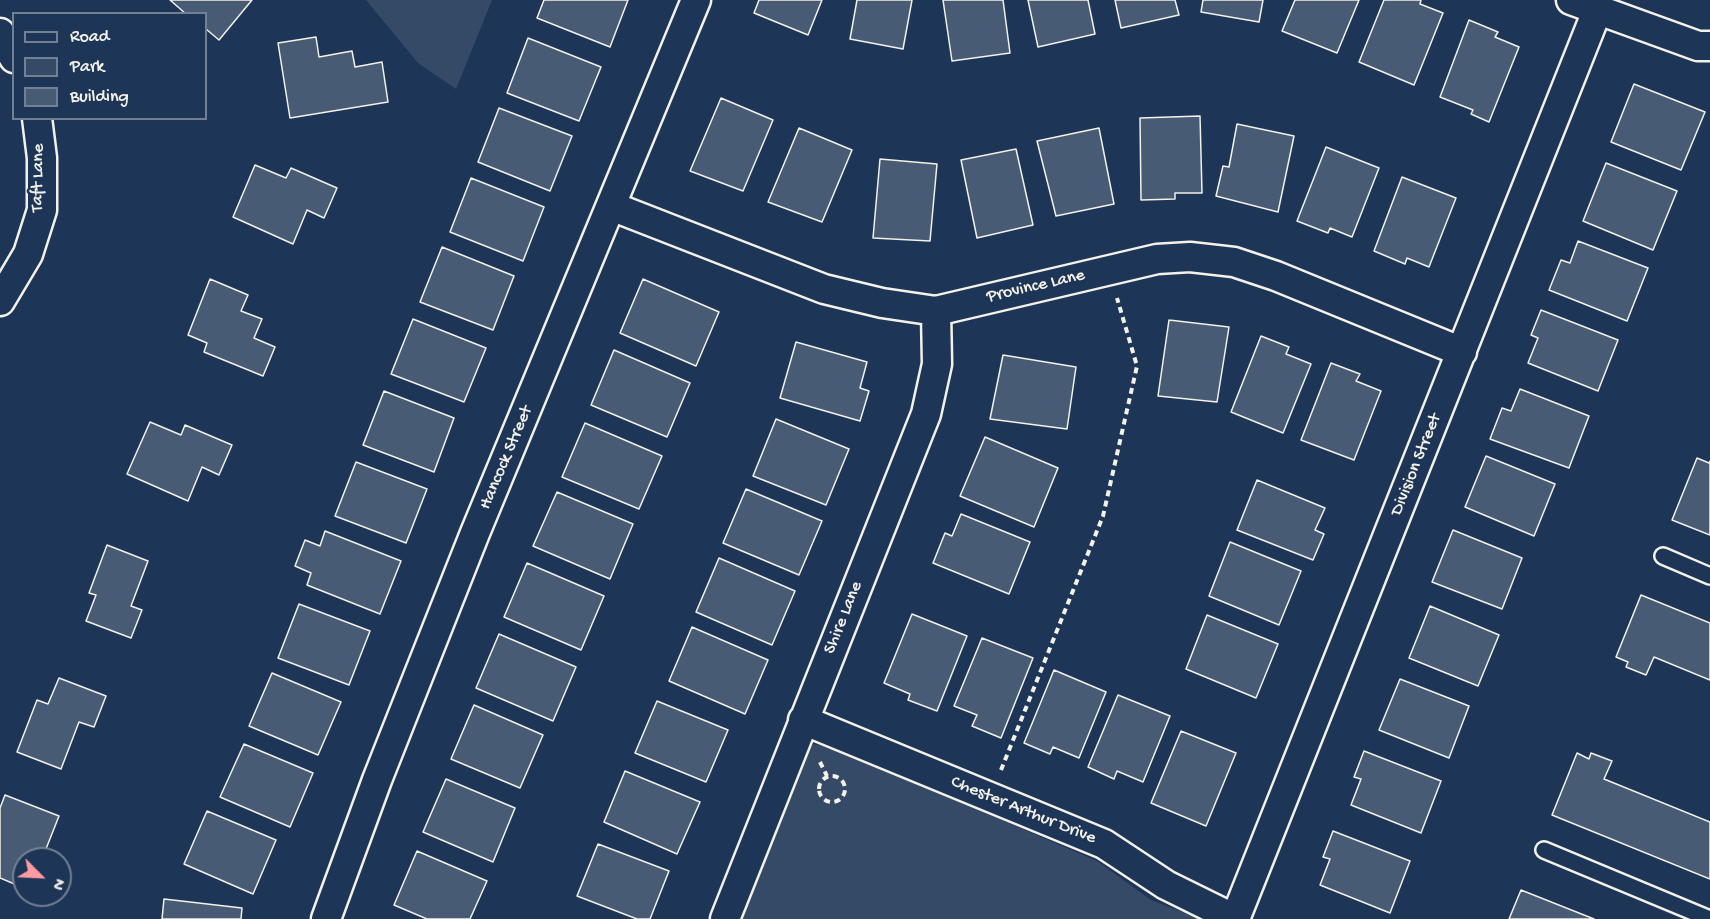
<!DOCTYPE html>
<style>
body{margin:0}
#map{position:relative;width:1710px;height:919px;overflow:hidden;background:#1d3557;font-family:"Gochi Hand",sans-serif}
canvas{display:block}
.legend{position:absolute;left:12px;top:12px;width:195px;height:108px;box-sizing:border-box;background:#1d3557;border:2px solid #738091;margin:0;padding:8px 10px;list-style:none;font-size:18px;color:#f4f1e8}
.legend li{display:flex;align-items:center;gap:12px;height:30px}
.legend b{width:30px;border:2px solid #738091}
.north{position:absolute;left:12px;top:847px;width:60px;height:60px;box-sizing:border-box;background:#1d3557;border:2px solid #738091;border-radius:50%;rotate:114deg;font-size:16px;font-weight:700;line-height:24px;text-align:center;color:#f4f1e8}
.north::after{content:'';display:block;margin:auto;width:21px;height:27px;background:#ff9aa2;clip-path:polygon(50% 0,100% 100%,50% 72%,0 100%)}
</style>
<div id="map">
<canvas width="1710" height="919"></canvas>
<ul class="legend">
<li><b style="height:8px;background:#1d3557"></b>Road</li>
<li><b style="height:16px;background:#354a67"></b>Park</li>
<li><b style="height:16px;background:#485b74"></b>Building</li>
</ul>
<div class="north">N</div>
</div>
<script>
const context = document.querySelector('canvas').getContext('2d');
context.lineJoin = 'round';
function paint(path, color) { context.fillStyle = color; context.fill(path, 'evenodd'); }
const toPath = rows => new Path2D(rows.map(r => 'M' + r).join(''));
function strokePath(path, color, width, dash) { context.strokeStyle = color; context.lineWidth = width; context.lineCap = dash ? 'butt' : 'round'; context.setLineDash(dash || []); context.stroke(path); }
function label(font, color, halo, rows, align = 'center') {
  context.font = font + ' "Gochi Hand",sans-serif'; context.lineWidth = 5; context.setLineDash([]); context.textBaseline = 'middle'; context.strokeStyle = halo; context.fillStyle = color; for (const [text, x, y, turn = 0] of rows) {
    context.save(); context.translate(x, y); context.rotate((+turn || 0) * Math.PI / 180); context.textAlign = isNaN(turn) ? turn : align; if (halo) context.strokeText(text, 0, 0); context.fillText(text, 0, 0); context.restore();
  }
}
paint(toPath([
 [366,0,492,0,456,89,418,63],
 [813,744,832,747,1097,861,1151,900,1201,919,739,919,802,762]
]), '#354a67');
const building = toPath([
 [170,0,252,0,219,40,206,29,206,14,186,14,170,0],
 [544,0,628,0,610,47,537,18,544,0],
 [759,0,822,0,808,35,754,13,759,0],
 [857,0,912,0,903,49,850,39,857,0],
 [943,0,1003,0,1010,53,952,61,943,0],
 [1028,0,1088,0,1095,34,1038,47,1028,0],
 [1115,0,1175,0,1179,15,1121,28,1115,0],
 [1203,0,1263,0,1259,22,1201,12,1203,0],
 [1295,0,1359,0,1337,53,1282,31,1295,0],
 [1384,0,1421,0,1420,4,1443,13,1414,85,1359,62,1384,0],
 [1469,20,1498,32,1495,37,1519,47,1489,122,1471,114,1473,110,1440,97,1469,20],
 [316,37,319,57,352,51,355,67,382,62,388,102,290,118,278,43,316,37],
 [528,38,601,67,579,121,507,93,528,38],
 [1634,84,1705,112,1681,170,1611,142,1634,84],
 [721,98,773,120,743,191,690,171,721,98],
 [499,108,572,136,550,191,478,162,499,108],
 [1200,116,1202,193,1175,193,1175,199,1141,200,1140,118,1200,116],
 [1237,124,1294,136,1278,212,1216,196,1223,166,1229,167,1237,124],
 [799,128,852,150,822,222,768,202,799,128],
 [1099,128,1114,204,1056,216,1037,141,1099,128],
 [1326,147,1379,168,1352,237,1330,228,1328,233,1297,221,1326,147],
 [1016,149,1033,225,977,238,961,160,1016,149],
 [880,159,937,164,930,241,873,238,880,159],
 [1606,163,1677,191,1653,250,1583,221,1606,163],
 [255,165,286,178,291,168,337,188,324,218,307,210,293,244,233,217,255,165],
 [1402,177,1456,198,1429,267,1407,258,1405,264,1374,251,1402,177],
 [471,178,544,207,523,261,450,232,471,178],
 [1578,241,1648,268,1627,321,1549,290,1561,260,1570,263,1578,241],
 [442,247,514,276,493,330,420,302,442,247],
 [210,279,248,295,241,311,262,319,254,338,275,347,263,376,204,352,207,343,188,335,210,279],
 [643,279,719,312,696,366,620,333,643,279],
 [1541,310,1618,340,1598,391,1528,363,1538,338,1531,335,1541,310],
 [413,319,486,348,464,402,391,374,413,319],
 [1169,320,1229,327,1217,402,1158,396,1169,320],
 [1261,336,1289,347,1286,354,1311,364,1283,433,1231,412,1261,336],
 [796,342,867,362,860,388,869,391,860,421,780,398,796,342],
 [614,350,690,383,667,437,591,405,614,350],
 [1003,355,1076,367,1067,429,990,419,1003,355],
 [1331,363,1360,374,1356,381,1381,391,1354,460,1301,440,1331,363],
 [1520,389,1589,416,1569,468,1490,439,1502,408,1511,411,1520,389],
 [384,391,454,418,434,472,363,445,384,391],
 [776,419,849,449,826,505,753,476,776,419],
 [150,422,181,435,185,425,232,445,219,475,202,467,188,501,127,474,150,422],
 [585,423,662,456,639,509,562,477,585,423],
 [985,437,1058,468,1034,527,960,496,985,437],
 [1486,456,1555,484,1534,536,1465,507,1486,456],
 [1697,458,1709,463,1710,461,1710,535,1672,520,1697,458],
 [356,462,427,489,406,543,335,516,356,462],
 [1257,480,1325,508,1315,530,1324,534,1313,560,1237,530,1257,480],
 [746,489,822,521,799,575,723,543,746,489],
 [557,492,633,524,610,579,533,546,557,492],
 [961,514,1030,542,1009,594,933,563,945,533,952,536,961,514],
 [1453,530,1522,558,1502,609,1432,582,1453,530],
 [325,531,401,561,380,614,307,585,311,573,295,566,305,540,320,546,325,531],
 [1230,542,1301,571,1279,625,1209,596,1230,542],
 [107,545,148,561,131,606,142,610,131,638,86,621,96,595,89,593,107,545],
 [719,558,795,591,772,645,696,612,719,558],
 [527,563,604,596,581,650,504,617,527,563],
 [1641,595,1710,623,1710,680,1654,657,1646,675,1626,667,1628,662,1616,657,1641,595],
 [299,604,370,631,349,685,278,658,299,604],
 [1430,606,1499,635,1478,686,1409,658,1430,606],
 [912,614,967,636,937,711,908,700,910,694,884,683,912,614],
 [1207,615,1278,644,1256,698,1186,669,1207,615],
 [692,627,768,660,745,714,669,681,692,627],
 [499,634,576,667,553,721,476,688,499,634],
 [982,638,1033,658,1001,738,972,726,977,715,954,706,982,638],
 [1054,670,1106,692,1079,758,1053,747,1050,754,1024,743,1054,670],
 [272,673,341,702,318,755,249,726,272,673],
 [59,678,106,696,94,727,79,722,61,769,17,752,37,700,48,704,59,678],
 [1400,679,1469,706,1449,758,1379,730,1400,679],
 [1118,695,1170,716,1143,782,1117,771,1114,779,1088,767,1118,695],
 [657,701,728,730,706,782,635,753,657,701],
 [474,705,543,735,520,788,451,759,474,705],
 [1181,731,1236,753,1206,826,1151,803,1181,731],
 [244,744,313,773,290,827,220,797,244,744],
 [1364,751,1441,781,1421,833,1351,805,1361,779,1354,777,1364,751],
 [1577,753,1589,759,1591,753,1612,761,1604,779,1710,822,1710,879,1552,815,1577,753],
 [625,771,700,802,677,854,604,822,625,771],
 [446,779,515,808,493,862,423,832,446,779],
 [5,795,59,816,42,859,24,859,24,888,0,878,0,808,5,795],
 [207,811,276,840,253,894,184,864,207,811],
 [1333,831,1410,861,1390,913,1320,885,1330,859,1323,857,1333,831],
 [598,844,669,871,650,919,637,919,577,896,598,844],
 [417,851,487,881,470,919,427,919,394,905,417,851],
 [1521,890,1594,919,1509,919,1521,890],
 [164,899,242,908,241,919,162,919,164,899]
]);
paint(building, '#485b74');
strokePath(building, '#f4f1e8', 1.5);
const service = toPath([
 [1663,556,1710,576],
 [1544,850,1710,919]
]);
const minor = toPath([
 [1571,0,1698,46,1710,46],
 [0,33,14,58],
 [611,206,824,289,882,303,936,311,1157,259,1190,257,1234,262,1276,276,1462,352],
 [0,301,28,254,42,210,42,158,37,118],
 [803,720,1104,844,1166,885,1235,919],
 [326,919,377,780,475,533,696,0],
 [725,919,926,414,937,364,936,311],
 [1235,919,1597,11]
]);
strokePath(service, '#f4f1e8', 20);
strokePath(minor, '#f4f1e8', 33);
strokePath(toPath([
 [820,762,827,776],
 [1001,770,1103,516,1137,366,1117,298],
 '819 789a13 13 0 1 1 26 0a13 13 0 1 1-26 0Z'
]), '#f4f1e8', 4, [6, 4.5]);
strokePath(service, '#1d3557', 15);
strokePath(minor, '#1d3557', 28);
label('18px', '#f4f1e8', '#1d3557', [
 ["Taft Lane",39,178,-89],
 ["Province Lane",1036,287,-13],
 ["Hancock Street",507,458,-67],
 ["Division Street",1417,465,-68],
 ["Shire Lane",844,618,-68],
 ["Chester Arthur Drive",1023,811,22]
]);
</script>
